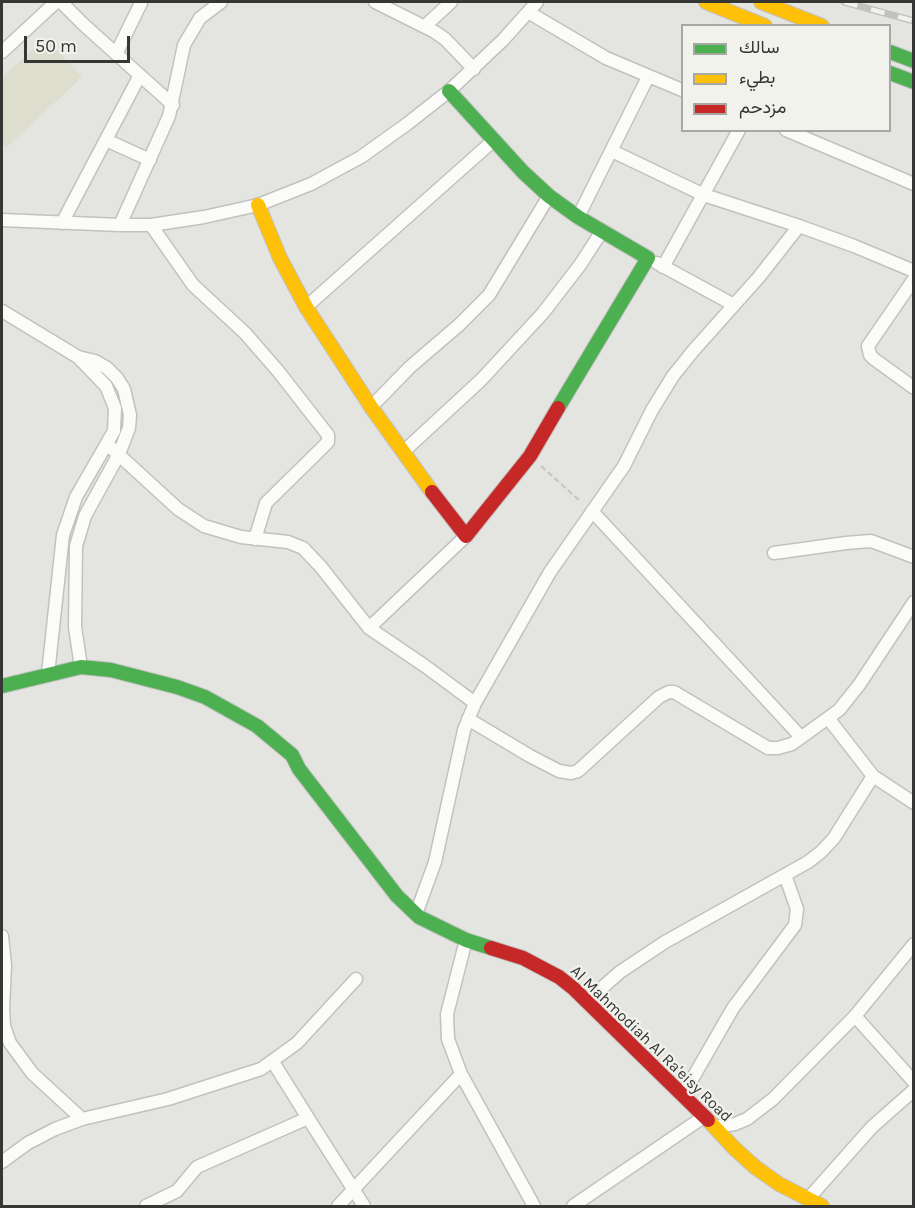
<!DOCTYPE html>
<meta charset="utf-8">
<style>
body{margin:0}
#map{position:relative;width:915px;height:1208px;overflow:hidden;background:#e4e4e1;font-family:Karla,Vazirmatn,sans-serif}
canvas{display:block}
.frame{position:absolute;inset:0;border:3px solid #363634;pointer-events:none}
.legend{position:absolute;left:681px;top:24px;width:210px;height:108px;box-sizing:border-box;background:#f2f2ed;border:2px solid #a7a7a3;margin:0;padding:8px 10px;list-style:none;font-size:18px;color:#363634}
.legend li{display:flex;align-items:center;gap:12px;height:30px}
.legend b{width:30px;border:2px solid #a7a7a3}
.scale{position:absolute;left:24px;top:36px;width:106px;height:27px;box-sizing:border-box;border:3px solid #363634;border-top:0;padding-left:8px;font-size:18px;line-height:21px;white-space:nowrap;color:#363634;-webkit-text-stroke:4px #f2f2ed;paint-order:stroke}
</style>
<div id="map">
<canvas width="915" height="1208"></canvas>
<div class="frame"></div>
<ul class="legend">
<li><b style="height:8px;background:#4caf50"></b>سالك</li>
<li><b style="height:8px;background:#ffc107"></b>بطيء</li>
<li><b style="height:8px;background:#c62828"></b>مزدحم</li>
</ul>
<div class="scale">50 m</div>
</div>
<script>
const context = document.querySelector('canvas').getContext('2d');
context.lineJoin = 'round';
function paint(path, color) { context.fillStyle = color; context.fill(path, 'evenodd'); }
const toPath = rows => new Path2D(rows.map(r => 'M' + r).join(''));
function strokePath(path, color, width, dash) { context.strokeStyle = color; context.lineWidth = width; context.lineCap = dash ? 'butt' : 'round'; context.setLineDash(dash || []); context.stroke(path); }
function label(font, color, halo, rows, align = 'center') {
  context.font = font + ' Karla,sans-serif'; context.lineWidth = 4.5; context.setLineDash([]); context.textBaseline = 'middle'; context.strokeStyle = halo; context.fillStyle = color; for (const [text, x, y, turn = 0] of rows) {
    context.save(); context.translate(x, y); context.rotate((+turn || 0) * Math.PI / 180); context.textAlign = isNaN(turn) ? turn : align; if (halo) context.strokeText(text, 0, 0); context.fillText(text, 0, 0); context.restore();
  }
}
paint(toPath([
 [45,38,82,77,6,148,2,143,2,78]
]), '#dddece');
const street = toPath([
 [61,2,83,24,173,105],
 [375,2,435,32,445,39,474,69],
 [528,12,606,58,682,90],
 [425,26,451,2],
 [2,52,56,2],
 [116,54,141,3],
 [786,130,914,184],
 [106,140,150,160],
 [612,151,704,195,799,226],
 [578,217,648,77],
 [2,220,120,225,151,225,204,217,258,205,311,184,361,157,407,124,449,91,503,40,537,2],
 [62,223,140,75],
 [120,225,169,116,184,45,200,18,221,2],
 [151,225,193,285,245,333,278,371,328,435,328,442,266,503,255,539],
 [657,263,734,305],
 [663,267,739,130],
 [914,279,868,346,870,355,874,359,914,388],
 [306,307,494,140],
 [2,311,78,357,106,386,115,408,114,431,76,497,63,535,48,674],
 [78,357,95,361,107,368,117,378,124,389,130,415,129,428,119,454,85,516,76,546,75,627,81,667],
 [371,407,410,367,459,325,489,295,549,196],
 [107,444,178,509,204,526,241,537,288,542,303,548,321,567,369,628,425,666,475,703,464,730,435,862,416,914],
 [403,452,481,380,543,313,580,265,602,231],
 [592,511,801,737],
 [774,553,846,543,871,541,914,557],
 [369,628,466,536],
 [475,703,550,572,624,466,652,410,673,376,693,351,759,277,799,226,854,246,914,271],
 [828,718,839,710,859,685,914,602],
 [468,719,530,756,559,771,571,773,578,771,659,697,669,692,674,692,768,748,778,748,792,744,828,718,873,776],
 [2,936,5,965,3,1009,4,1026,10,1043,32,1073,82,1119],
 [466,940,447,1014,448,1039,461,1074,534,1206],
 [587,1001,620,972,665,942,808,862,821,852,834,838,873,776,914,803],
 [855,1016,914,1082],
 [683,1095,733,1008,795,925,797,909,785,875],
 [308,1118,364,1206],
 [715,1127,735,1124,747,1119,773,1099,855,1016,914,944],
 [2,1162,28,1143,55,1129,82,1119,168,1099,261,1069,297,1043,356,979],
 [808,1199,872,1127,914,1090],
 [146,1206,177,1191,197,1167,308,1118,273,1062],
 [338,1206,461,1074],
 [573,1206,705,1116]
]);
const fast = toPath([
 [890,52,914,61],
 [890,73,914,82],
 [449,91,523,172,549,196,578,217,648,258,558,408],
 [2,686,81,667,111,670,177,687,205,697,257,726,292,755,299,769,397,896,419,917,466,940,491,948]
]);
const slow = toPath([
 [706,2,765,26],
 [761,2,822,26],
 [258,205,280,258,306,307,371,407,432,492],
 [708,1120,734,1148,755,1167,779,1184,822,1206]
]);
const jam = toPath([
 [432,492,466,536,530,456,558,408],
 [491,948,523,958,559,977,573,988,708,1120]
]);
strokePath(street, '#c1c1bf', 15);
strokePath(fast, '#c1c1bf', 16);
strokePath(slow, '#c1c1bf', 16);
strokePath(jam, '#c1c1bf', 16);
strokePath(toPath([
 [541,466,581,502]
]), '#c4c4c3', 2, [6, 3]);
strokePath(street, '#fbfbfa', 12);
strokePath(fast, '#4caf50', 14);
strokePath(slow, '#ffc107', 14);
strokePath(jam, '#c62828', 14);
const rail = toPath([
 [844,2,914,21]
]);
strokePath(rail, '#c1c1c0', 7);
strokePath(rail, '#f2f2ed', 4.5, [14]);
label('16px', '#363634', '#f2f2ed', [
 ["Al Mahmodiah Al Ra'eisy Road",651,1044,44]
]);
</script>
